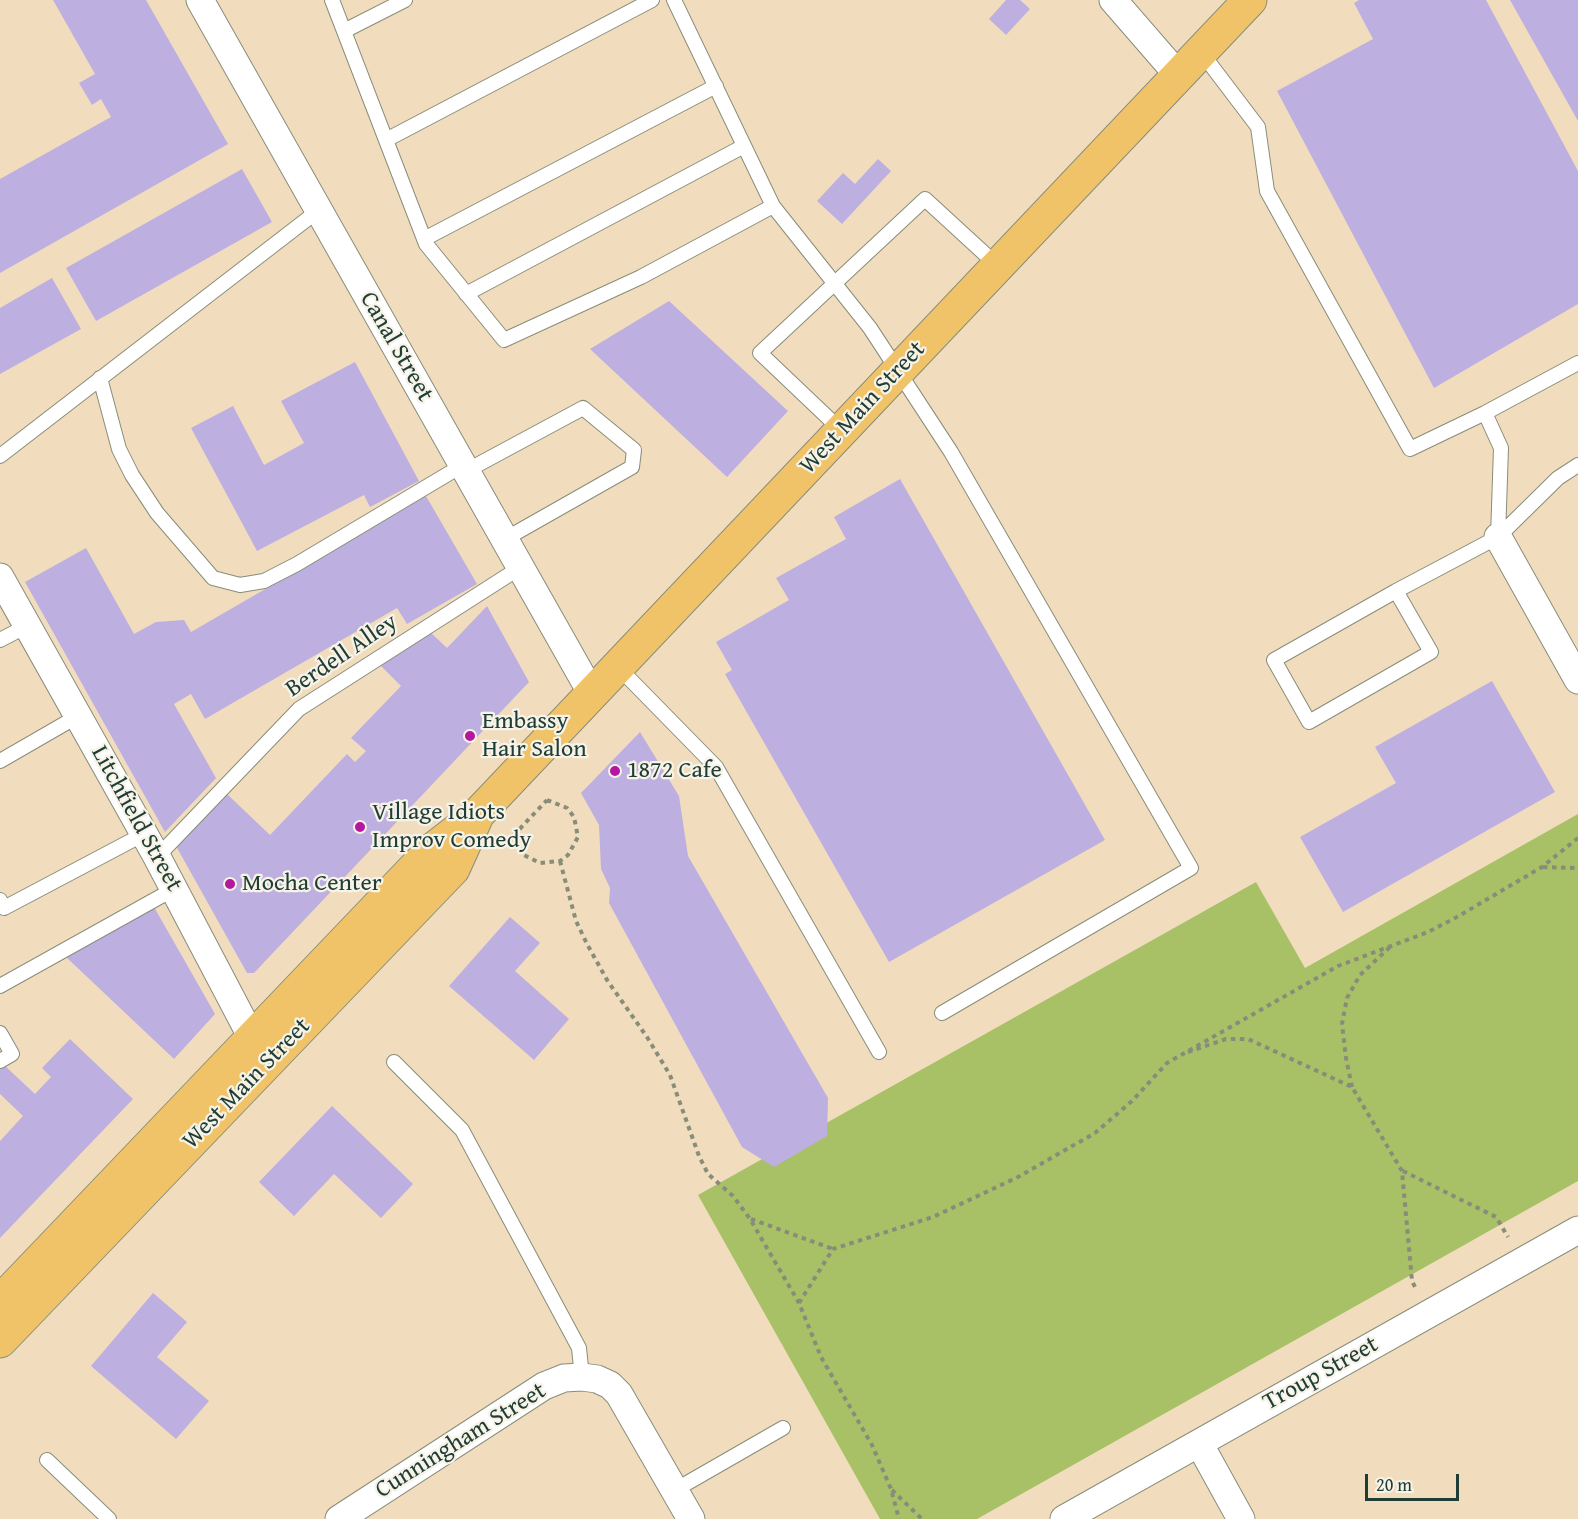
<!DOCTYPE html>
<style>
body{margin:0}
#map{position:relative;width:1578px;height:1519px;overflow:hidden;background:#f1ddbe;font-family:"Gentium Book Plus",serif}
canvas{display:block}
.scale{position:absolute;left:1365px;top:1474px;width:94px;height:27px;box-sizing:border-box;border:3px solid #1f3d34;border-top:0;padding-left:8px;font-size:18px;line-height:21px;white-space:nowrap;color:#1f3d34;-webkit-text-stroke:4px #f7f3e8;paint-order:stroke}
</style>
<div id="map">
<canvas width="1578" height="1519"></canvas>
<div class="scale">20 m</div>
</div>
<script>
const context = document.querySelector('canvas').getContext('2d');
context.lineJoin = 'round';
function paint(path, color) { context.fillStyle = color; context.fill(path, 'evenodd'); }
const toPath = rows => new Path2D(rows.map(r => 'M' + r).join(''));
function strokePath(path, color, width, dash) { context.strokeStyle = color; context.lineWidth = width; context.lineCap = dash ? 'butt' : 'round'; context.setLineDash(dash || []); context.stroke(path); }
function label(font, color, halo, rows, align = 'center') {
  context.font = font + ' "Gentium Book Plus",serif'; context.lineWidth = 4.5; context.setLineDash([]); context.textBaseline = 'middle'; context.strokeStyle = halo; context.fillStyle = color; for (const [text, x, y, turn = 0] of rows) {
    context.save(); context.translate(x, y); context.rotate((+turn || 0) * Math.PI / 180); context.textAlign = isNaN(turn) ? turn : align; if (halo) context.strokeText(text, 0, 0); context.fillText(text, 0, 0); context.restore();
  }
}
paint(toPath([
 [1578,814,1578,1181,977,1519,880,1519,698,1195,1256,882,1305,968]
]), '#a8c167');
paint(toPath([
 [53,0,146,0,228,144,0,273,0,179,111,117,101,99,92,105,79,83,95,74],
 [1006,0,1020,0,1030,9,1006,35,989,19],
 [1359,0,1486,0,1578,171,1578,304,1434,388,1277,91,1373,39,1354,3],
 [1510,0,1578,0,1578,121],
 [878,159,891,171,842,224,817,201,843,173,855,184],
 [242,169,272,222,96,321,66,268],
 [52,278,81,329,0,374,0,308],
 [669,301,788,411,727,477,590,349],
 [355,362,419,481,370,507,364,495,257,551,191,428,233,406,264,465,304,443,281,401],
 [900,479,1105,840,889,962,725,674,732,670,716,642,789,600,776,578,846,539,834,517],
 [426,496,477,584,407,624,397,608,205,719,191,694,174,704,216,778,165,832,25,582,86,548,134,634,156,622,184,620,191,632],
 [487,606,529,682,254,973,247,973,176,846,227,794,270,835,347,754,355,762,366,751,351,738,401,686,377,662,428,630,447,648],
 [1492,681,1555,792,1343,912,1300,837,1396,783,1375,747],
 [640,732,679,796,688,856,828,1098,827,1136,774,1167,742,1147,609,903,610,888,601,869,599,825,581,793],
 [154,907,215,1014,174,1059,66,957],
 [510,917,540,943,515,971,569,1019,534,1060,449,986],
 [70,1039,133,1099,0,1238,0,1141,23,1116,0,1094,0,1067,4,1065,35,1094,51,1077,42,1068],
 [332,1106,413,1184,381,1218,334,1174,294,1216,259,1182],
 [153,1293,187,1322,157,1357,209,1401,176,1439,91,1366]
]), '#bdafe0');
const lane = toPath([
 [332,0,426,244,504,340,641,277,773,206,674,0],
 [344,31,405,0],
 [1201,52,1258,127,1267,191,1410,449,1485,413],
 [386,140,652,0],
 [773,206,870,328,951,452,1191,868,942,1013],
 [424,239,716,86],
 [466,294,744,146],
 [100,378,119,449,132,475,157,513,213,578,240,585,264,581,297,564,463,465],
 [842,431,760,353,925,199,998,266],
 [0,456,319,210],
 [466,471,583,408,634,450,632,467,505,539],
 [1498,537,1501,448,1485,413,1578,363],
 [1396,591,1431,652,1309,722,1274,660,1396,591,1498,537,1558,478,1578,465],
 [0,640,27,626],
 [618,667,716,767,879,1052],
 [0,761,78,716],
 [157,857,299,709,521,567],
 [0,900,4,908,144,834],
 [0,986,174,889],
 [0,1033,12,1054,0,1061],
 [394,1062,462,1130,579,1348,582,1377],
 [47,1460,109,1519],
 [675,1490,783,1428]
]);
const street = toPath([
 [200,0,592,694],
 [1113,0,1179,76],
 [1498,537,1578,680],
 [0,577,157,857,261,1055],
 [1199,1443,1241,1519],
 [339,1519,544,1386,564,1378,582,1377,597,1379,610,1385,619,1394,691,1519],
 [1064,1519,1578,1230]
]);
const primary = toPath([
 [0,1302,432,850,476,816,1250,0],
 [0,1341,453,869,476,818]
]);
strokePath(lane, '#888d79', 16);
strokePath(street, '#888d79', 29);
strokePath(primary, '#888d79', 35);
strokePath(toPath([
 [547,800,567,808,574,817,578,837,568,855,560,861,540,863,522,854,514,835,547,800],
 [560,861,576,921,587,944,607,980,647,1037,670,1075,699,1156,708,1174,733,1196,750,1219,799,1303,821,1357,872,1445,891,1489,899,1519],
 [1543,867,1578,868],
 [1188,1052,1226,1039,1248,1039,1352,1087,1402,1171,1412,1281,1415,1287],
 [1352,1087,1346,1058,1342,1024,1347,998,1360,975,1390,947],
 [1403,1171,1496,1217,1508,1237],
 [751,1219,833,1249],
 [799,1303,833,1249,933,1217,1018,1177,1095,1133,1132,1101,1167,1063,1338,966,1428,932,1457,917,1542,867,1578,838],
 [892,1490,922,1519]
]), '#888d79', 4, [4.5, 4.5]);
strokePath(lane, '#fff', 14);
strokePath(street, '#fff', 27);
strokePath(primary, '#f1c369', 33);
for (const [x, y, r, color] of [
 [470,736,6,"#b5179e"],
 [615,771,6,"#b5179e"],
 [360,827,6,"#b5179e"],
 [230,884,6,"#b5179e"]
]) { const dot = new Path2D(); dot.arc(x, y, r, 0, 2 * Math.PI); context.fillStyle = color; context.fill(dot); strokePath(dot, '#f7f3e8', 2); }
label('24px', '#1f3d34', '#f7f3e8', [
 ["Canal Street",396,347,60],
 ["West Main Street",863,408,-47],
 ["Berdell Alley",342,656,-34],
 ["Litchfield Street",136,819,61],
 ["West Main Street",247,1084,-46],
 ["Troup Street",1321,1374,-29],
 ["Cunningham Street",461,1441,-32]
]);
label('24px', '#1f3d34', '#f7f3e8', [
 ["Embassy",482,722],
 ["Hair Salon",482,750],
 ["1872 Cafe",627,771],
 ["Village Idiots",372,813],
 ["Improv Comedy",372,841],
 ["Mocha Center",242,884]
], 'left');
</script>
